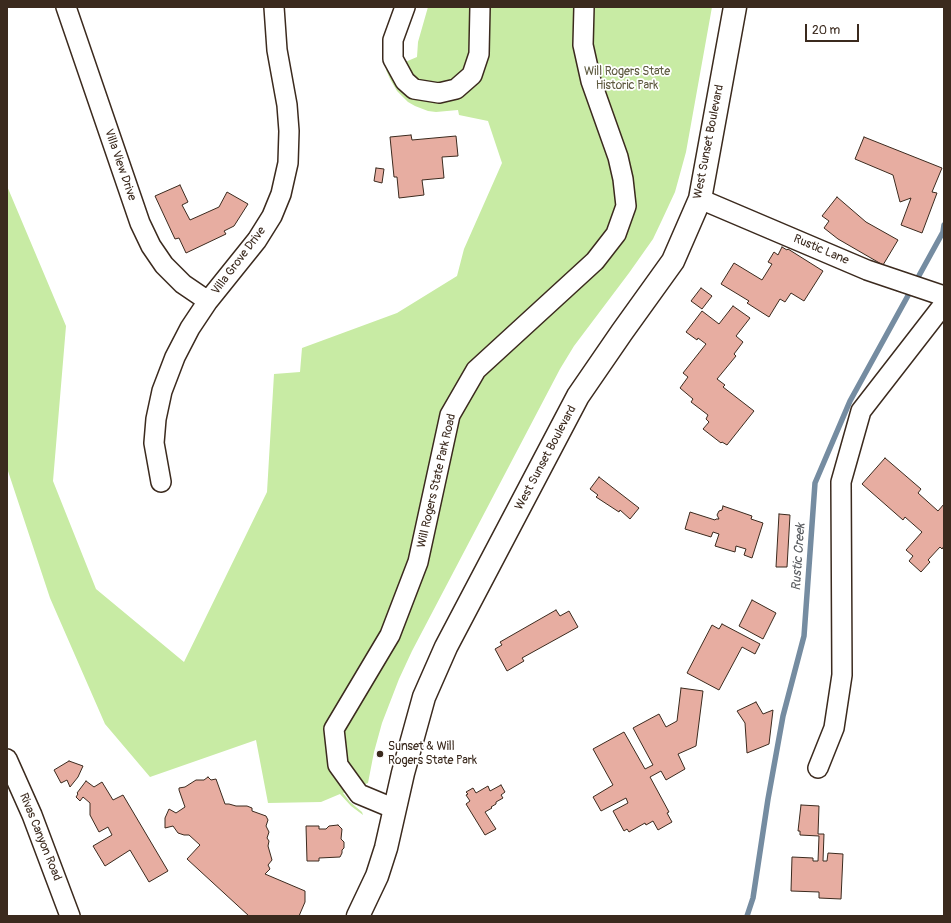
<!DOCTYPE html>
<style>
body{margin:0}
#map{position:relative;width:951px;height:923px;overflow:hidden;background:#fff;font-family:Pangolin,sans-serif}
canvas{display:block}
.frame{position:absolute;inset:0;border:8px solid #3b2a1e;pointer-events:none}
.scale{position:absolute;left:805px;top:24px;width:54px;height:18px;box-sizing:border-box;border:2px solid #3b2a1e;border-top:0;padding-left:5px;font-size:12px;line-height:14px;white-space:nowrap;color:#3b2a1e;-webkit-text-stroke:3px #fff;paint-order:stroke}
</style>
<div id="map">
<canvas width="951" height="923"></canvas>
<div class="frame"></div>
<div class="scale">20 m</div>
</div>
<script>
const context = document.querySelector('canvas').getContext('2d');
context.lineJoin = 'round';
function paint(path, color) { context.fillStyle = color; context.fill(path, 'evenodd'); }
const toPath = rows => new Path2D(rows.map(r => 'M' + r).join(''));
function strokePath(path, color, width, dash) { context.strokeStyle = color; context.lineWidth = width; context.lineCap = dash ? 'butt' : 'round'; context.setLineDash(dash || []); context.stroke(path); }
function label(font, color, halo, rows, align = 'center') {
  context.font = font + ' Pangolin,sans-serif'; context.lineWidth = 3.5; context.setLineDash([]); context.textBaseline = 'middle'; context.strokeStyle = halo; context.fillStyle = color; for (const [text, x, y, turn = 0] of rows) {
    context.save(); context.translate(x, y); context.rotate((+turn || 0) * Math.PI / 180); context.textAlign = isNaN(turn) ? turn : align; if (halo) context.strokeText(text, 0, 0); context.fillText(text, 0, 0); context.restore();
  }
}
paint(toPath([
 [428,7,712,7,686,152,675,192,662,220,653,239,629,273,574,346,560,369,412,651,399,679,382,723,374,752,368,783,343,793,350,802,362,812,363,815,351,806,340,794,321,802,268,803,256,740,150,777,105,724,50,598,7,468,7,186,66,326,53,481,96,589,184,662,267,492,274,374,300,372,302,348,397,313,457,276,464,249,502,163,488,121,459,115,458,110,436,112,428,111,415,106,408,102,397,91,390,79,386,70,417,57,418,42]
]), '#c8eba4');
strokePath(toPath([
 [747,916,753,898,768,799,783,716,804,636,815,483,850,401,943,232,944,225]
]), '#758ca1', 5.5);
const building = toPath([
 [411,135,412,140,456,136,458,156,442,157,444,178,422,180,424,195,399,198,397,177,394,177,390,137,411,135],
 [864,137,942,168,932,192,937,193,922,233,901,225,911,198,900,202,893,175,855,159,864,137],
 [376,168,384,169,382,183,374,181,376,168],
 [180,185,188,202,182,205,190,220,219,207,227,192,248,204,234,226,224,231,226,234,186,253,179,238,175,239,155,196,180,185],
 [837,197,866,222,898,240,883,265,838,239,824,228,829,221,822,216,837,197],
 [782,247,787,250,788,249,823,271,804,301,791,293,785,302,780,299,769,317,747,303,749,301,721,284,734,263,762,280,772,264,768,262,774,252,778,255,782,247],
 [701,288,712,296,702,309,691,301,701,288],
 [733,306,750,318,736,336,743,342,734,354,736,356,717,379,725,385,723,387,754,411,727,445,722,442,721,443,703,429,709,422,706,419,708,415,691,402,693,399,680,388,688,377,683,373,706,344,698,338,697,340,686,332,702,311,719,324,733,306],
 [885,458,921,489,918,493,938,511,944,504,944,546,942,549,940,547,928,560,930,562,921,572,909,561,913,556,906,550,922,532,905,517,903,520,862,484,885,458],
 [599,477,639,508,630,519,620,510,619,512,596,497,598,495,590,489,599,477],
 [723,506,752,516,751,519,763,523,752,558,744,555,746,549,736,546,735,552,715,546,719,534,713,532,711,537,685,529,690,512,715,520,716,519,719,519,717,515,719,511,722,510,723,506],
 [779,514,790,515,787,567,776,567,779,514],
 [752,600,776,613,763,639,739,626,752,600],
 [556,610,560,616,569,611,578,627,522,658,524,661,507,671,495,649,502,645,500,642,556,610],
 [722,624,760,644,755,654,742,647,719,690,687,673,712,625,719,629,722,624],
 [681,688,703,691,696,746,678,754,685,769,666,780,661,771,650,777,669,812,667,813,672,822,658,830,653,821,646,825,645,823,629,832,627,829,624,831,613,811,628,803,626,798,601,811,593,797,613,785,593,749,624,732,645,769,653,765,633,728,659,714,666,727,677,721,681,688],
 [756,702,763,714,773,710,769,744,747,753,745,723,737,711,756,702],
 [69,761,83,766,78,777,70,787,67,780,61,783,54,770,69,761],
 [208,777,211,780,216,779,225,804,229,804,236,806,247,806,252,808,252,811,266,816,268,820,266,826,269,832,267,838,269,841,268,846,272,860,268,865,270,869,265,874,305,891,305,902,299,916,249,916,187,859,200,845,189,835,184,835,178,833,173,826,165,828,165,818,169,809,176,813,185,807,179,790,179,788,185,787,196,780,204,780,208,777],
 [86,781,94,787,102,782,113,800,123,795,168,871,149,882,130,850,105,866,93,846,112,835,108,827,99,832,90,815,90,803,83,797,80,801,76,797,78,794,77,793,86,781],
 [501,785,505,792,501,795,503,798,496,802,496,804,491,807,492,808,485,812,496,829,485,835,466,804,470,801,466,795,468,794,466,792,473,788,476,793,488,786,490,791,501,785],
 [801,805,819,806,818,834,824,834,823,861,827,861,828,853,843,854,841,899,819,898,819,892,791,891,792,857,813,858,813,861,818,861,819,836,800,835,800,831,798,831,801,805],
 [338,825,342,829,341,839,344,842,344,848,342,850,342,853,340,857,319,858,319,861,307,861,306,826,319,826,319,829,326,829,329,826,338,825]
]);
paint(building, '#e7ada1');
strokePath(building, '#3b2a1e', 1);
const minor = toPath([
 [66,7,140,223,151,246,164,265,183,284,208,301],
 [405,7,393,40,393,59,405,81,414,89,439,93,456,89,472,75,479,54,480,7],
 [700,199,867,270,944,296],
 [161,482,154,443,156,419,162,391,175,357,190,328,208,301,257,240,272,216,281,194,288,163,289,131,287,105,277,50,274,7],
 [7,759,32,815,70,916],
 [818,768,834,728,842,675,841,482,861,411,944,304],
 [395,809,359,794,338,765,334,729,390,635,418,562,450,415,476,370,595,261,616,234,626,206,623,179,618,157,591,81,583,45,584,7]
]);
const secondary = toPath([
 [358,916,377,876,386,848,403,773,424,697,446,647,578,396,622,332,673,261,700,199,735,7]
]);
strokePath(minor, '#3b2a1e', 22);
strokePath(secondary, '#3b2a1e', 25);
strokePath(minor, '#fff', 19);
strokePath(secondary, '#fff', 22);
for (const [x, y, r, color] of [
 [380,754,4,"#3b2a1e"]
]) { const dot = new Path2D(); dot.arc(x, y, r, 0, 2 * Math.PI); context.fillStyle = color; context.fill(dot); strokePath(dot, '#fff', 1.5); }
label('12px', '#5e5a40', '#fff', [
 ["Will Rogers State",627,72],
 ["Historic Park",627,86]
]);
label('12px', '#3b2a1e', '#fff', [
 ["West Sunset Boulevard",709,142,-79],
 ["Villa View Drive",120,165,71],
 ["Rustic Lane",821,250,23],
 ["Villa Grove Drive",239,261,-53],
 ["West Sunset Boulevard",546,458,-62],
 ["Will Rogers State Park Road",437,481,-77],
 ["Rivas Canyon Road",40,837,68]
]);
label('12px', '#3b2a1e', '#fff', [
 ["Sunset & Will",388,747],
 ["Rogers State Park",388,761]
], 'left');
label('italic 13px', '#585b5f', '#fff', [
 ["Rustic Creek",799,557,-86]
]);
</script>
